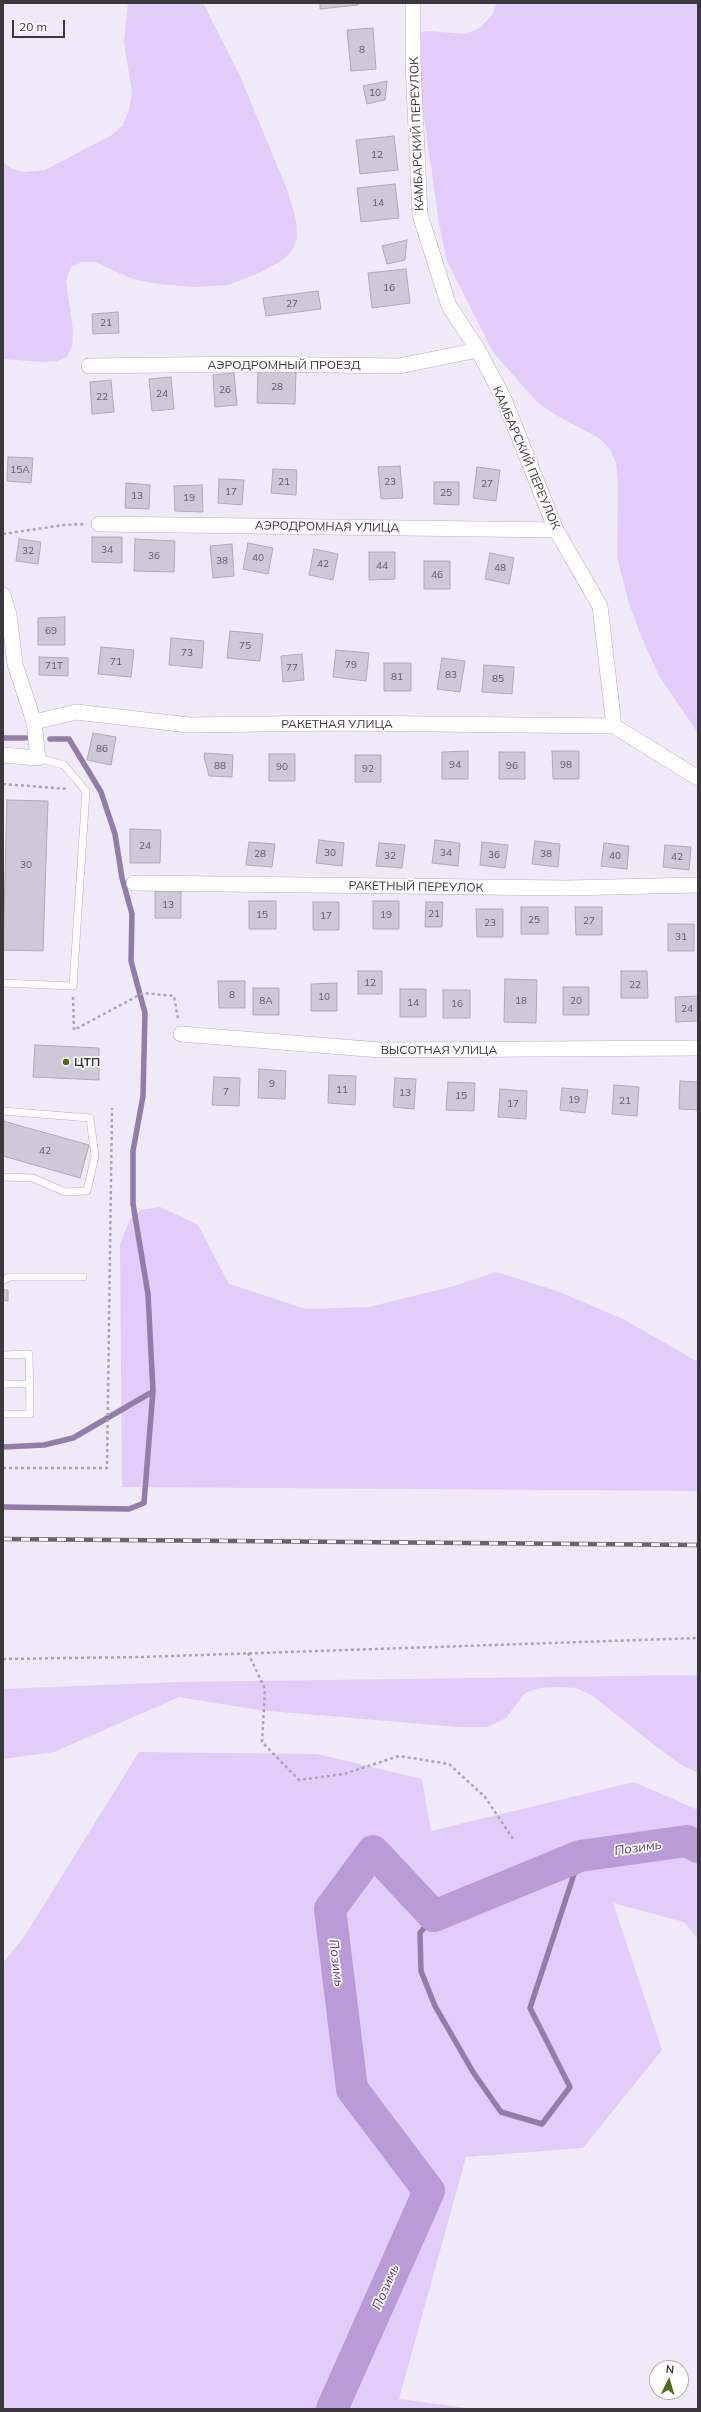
<!DOCTYPE html>
<html>
<head>
<meta charset="utf-8">
<style>
	body { margin:0 }
	#map { position:relative; width:701px; height:2412px; overflow:hidden; background:#f0e9f8; font-family:Mulish,sans-serif }
	canvas { display:block }
	.frame { position:absolute; inset:0; border:4px solid #3a373d; pointer-events:none }
	.north { position:absolute; left:649px; top:2360px; width:40px; height:40px; box-sizing:border-box; background:#fff; border:1px solid #b0afb1; border-radius:50%; rotate:5deg; font-size:11px; font-weight:700; line-height:16px; text-align:center; color:#3a373d }
	.north::after { content:''; display:block; margin:auto; width:14px; height:18px; background:#4e691b; clip-path:polygon(50% 0,100% 100%,50% 72%,0 100%) }
	.scale { position:absolute; left:12px; top:20px; width:53px; height:18px; box-sizing:border-box; border:2px solid #3a373d; border-top:0; padding-left:5px; font-size:12px; line-height:14px; white-space:nowrap; color:#3a373d; -webkit-text-stroke:3px #fff; paint-order:stroke }
</style>
</head>
<body>
<div id="map">
<canvas width="701" height="2412"></canvas>
<div class="frame"></div>
<div class="north">N</div>
<div class="scale">20 m</div>
</div>
<script>
const g = document.querySelector('canvas').getContext('2d');
g.lineJoin = 'round';
function fillPath(path, color) { g.fillStyle = color; g.fill(path, 'evenodd'); }
const toPath = rows => new Path2D(rows.map(r => 'M' + r).join(''));
function trace(path, color, width, dash) { g.strokeStyle = color; g.lineWidth = width; g.lineCap = dash ? 'butt' : 'round'; g.setLineDash(dash || []); g.stroke(path); }
function label(font, color, halo, rows, align = 'center') {
  g.font = font + ' Mulish,sans-serif'; g.lineWidth = 3.5; g.setLineDash([]); g.textBaseline = 'middle'; g.strokeStyle = halo; g.fillStyle = color; for (const [text, x, y, turn = 0] of rows) {
    g.save(); g.translate(x, y); g.rotate((+turn || 0) * Math.PI / 180); g.textAlign = isNaN(turn) ? turn : align; if (halo) g.strokeText(text, 0, 0); g.fillText(text, 0, 0); g.restore();
  }
}
fillPath(toPath([
	[128,3,203,3,240,76,288,192,296,220,297,238,292,251,281,261,259,273,228,285,196,287,158,284,133,279,95,262,82,262,71,267,66,281,73,331,72,346,67,357,57,361,43,362,3,359,3,162,12,169,25,172,45,170,112,135,123,125,129,110,132,93,124,42],
	[497,3,698,3,698,733,659,676,641,636,628,600,617,557,618,485,616,463,610,449,599,438,554,414,538,403,493,352,447,261,439,224,414,47,420,33,427,31,466,34,480,28,492,15],
	[160,1207,198,1225,229,1284,306,1309,369,1307,454,1286,496,1272,557,1291,623,1319,698,1362,698,1491,122,1487,120,1244,130,1219,141,1210],
	[698,1675,698,1773,680,1764,658,1748,593,1696,576,1688,558,1687,539,1688,525,1693,506,1718,487,1727,458,1727,258,1710,179,1697,54,1752,3,1759,3,1689,178,1682],
	[139,1752,317,1754,422,1779,431,1831,634,1782,698,1810,698,1939,684,1922,613,1903,662,2050,583,2148,466,2157,399,2399,474,2409,3,2409,3,1963,24,1937]
]), '#e2ccf9');
trace(toPath([
	[3,738,26,738],
	[3,1447,44,1445,73,1438,152,1392],
	[3,1507,129,1509,144,1503,153,1391,148,1294,133,1204,133,1151,143,1096,145,1013,131,961,132,914,122,878,115,834,101,792,69,739,50,739],
	[434,1916,420,1933,421,1971,435,2006,473,2072,501,2112,542,2124,570,2087,530,2008,580,1856]
]), '#927da9', 5.5);
trace(toPath([
	[332,2409,429,2191,352,2089,330,1909,373,1851,434,1916,580,1856,687,1841,698,1847]
]), '#b89bd7', 32);
const building = toPath([
	[320,3,358,3,358,5,320,9,320,3],
	[373,28,376,69,351,71,347,30,373,28],
	[387,81,385,100,367,104,363,86,387,81],
	[394,136,398,170,360,174,356,140,394,136],
	[395,184,399,218,361,222,357,188,395,184],
	[407,240,405,260,387,264,382,246,407,240],
	[406,269,410,303,372,308,368,273,406,269],
	[318,291,321,309,266,316,263,298,318,291],
	[118,312,119,333,93,334,92,314,118,312],
	[258,369,296,370,295,404,257,403,258,369],
	[234,373,237,405,215,407,213,375,234,373],
	[171,377,174,409,152,411,149,379,171,377],
	[111,380,114,412,92,414,90,382,111,380],
	[8,457,33,458,31,483,7,481,8,457],
	[400,466,403,498,381,499,378,467,400,466],
	[477,467,500,470,496,501,473,498,477,467],
	[273,469,297,470,296,495,271,493,273,469],
	[219,479,244,480,242,505,218,503,219,479],
	[434,482,459,482,459,505,434,504,434,482],
	[126,483,150,485,149,509,125,508,126,483],
	[202,485,203,512,175,511,174,486,202,485],
	[92,537,122,537,122,563,92,562,92,537],
	[19,539,41,542,38,564,16,561,19,539],
	[135,539,175,541,174,572,134,571,135,539],
	[248,543,273,548,268,574,243,569,248,543],
	[232,544,234,576,213,578,210,546,232,544],
	[314,549,338,554,333,580,309,575,314,549],
	[369,552,395,552,395,579,369,580,369,552],
	[490,553,514,558,509,584,485,579,490,553],
	[424,561,450,561,450,589,424,589,424,561],
	[65,617,65,645,38,645,38,618,65,617],
	[230,631,263,634,260,661,227,658,230,631],
	[171,638,204,641,202,668,169,665,171,638],
	[101,647,134,650,131,677,98,674,101,647],
	[336,650,369,653,366,681,333,677,336,650],
	[302,654,304,680,283,682,281,656,302,654],
	[39,657,68,658,68,676,39,675,39,657],
	[442,658,465,661,460,692,437,689,442,658],
	[384,663,411,663,411,691,384,691,384,663],
	[484,665,514,667,512,694,482,692,484,665],
	[93,733,116,737,111,765,87,760,93,733],
	[468,751,468,779,442,779,442,752,468,751],
	[552,751,579,751,579,779,553,779,552,751],
	[499,752,525,752,525,779,499,779,499,752],
	[205,753,233,755,232,777,209,776,204,757,205,753],
	[269,754,295,754,295,781,269,781,269,754],
	[355,755,381,755,381,782,355,782,355,755],
	[7,800,48,801,43,951,3,950,7,800],
	[130,829,161,830,160,863,130,863,130,829],
	[319,840,344,843,342,866,316,863,319,840],
	[435,840,460,843,458,866,432,863,435,840],
	[535,841,560,844,558,867,532,864,535,841],
	[249,842,275,844,272,867,246,865,249,842],
	[482,842,508,845,505,868,480,865,482,842],
	[379,843,405,845,402,868,376,866,379,843],
	[604,843,629,846,627,869,601,866,604,843],
	[665,845,691,847,689,870,663,867,665,845],
	[155,891,181,891,181,918,155,918,155,891],
	[249,901,276,901,276,929,249,929,249,901],
	[373,901,399,901,399,929,373,929,373,901],
	[313,902,339,902,339,930,313,930,313,902],
	[426,902,443,902,442,927,425,927,426,902],
	[521,907,548,907,548,934,521,934,521,907],
	[575,907,602,907,602,935,576,935,575,907],
	[476,909,503,909,503,937,477,937,476,909],
	[668,924,694,924,694,951,668,951,668,924],
	[358,971,382,971,382,994,358,994,358,971],
	[621,971,647,971,648,998,621,998,621,971],
	[505,979,537,980,536,1023,504,1022,505,979],
	[218,981,245,981,245,1008,219,1008,218,981],
	[337,983,337,1011,311,1011,311,984,337,983],
	[563,987,589,987,589,1015,563,1015,563,987],
	[253,988,279,988,279,1015,253,1015,253,988],
	[400,989,426,989,426,1017,400,1017,400,989],
	[443,990,470,990,470,1018,443,1018,443,990],
	[698,996,698,1021,676,1022,675,997,698,996],
	[35,1045,99,1048,99,1080,33,1077,35,1045],
	[259,1069,286,1071,285,1099,258,1098,259,1069],
	[329,1075,356,1076,355,1105,328,1103,329,1075],
	[214,1077,240,1078,239,1106,212,1105,214,1077],
	[395,1078,416,1079,414,1109,393,1107,395,1078],
	[680,1081,698,1082,698,1110,679,1109,680,1081],
	[448,1082,475,1083,474,1111,446,1110,448,1082],
	[614,1085,639,1087,637,1116,612,1114,614,1085],
	[562,1088,588,1090,585,1113,560,1110,562,1088],
	[500,1089,527,1091,526,1119,498,1117,500,1089],
	[3,1121,89,1145,80,1178,3,1156,3,1121],
	[3,1290,8,1290,8,1301,3,1300,3,1290]
]);
fillPath(building, '#cfc8d7');
trace(building, '#b0a9b7', 1);
const lane = toPath([
	[3,983,73,986,86,791,64,765,38,758],
	[3,1111,90,1118,95,1156,87,1191,65,1192,33,1178,3,1177],
	[3,1280,10,1277,83,1277],
	[3,1355,29,1354,30,1414,3,1414],
	[3,1384,29,1384]
]);
const street = toPath([
	[413,3,413,64,420,215,449,306,478,350,503,397,556,530,600,606,614,726],
	[89,366,250,364,399,366,478,350],
	[99,524,556,530],
	[3,595,9,615,15,664,34,722],
	[3,755,38,758,34,722,76,712,189,725,339,723,614,726,698,778],
	[134,883,567,888,698,885],
	[181,1034,380,1050,698,1048]
]);
trace(lane, '#b5aebc', 8);
trace(street, '#b5aebc', 16);
trace(toPath([
	[3,534,64,525,84,524],
	[3,784,68,789],
	[73,997,74,1030,143,993,174,996,178,1019],
	[3,1468,107,1468,112,1108],
	[248,1653,265,1689,262,1742,299,1780,344,1774,399,1756,449,1764,485,1797,513,1839],
	[3,1659,142,1657,698,1638]
]), '#aba5b1', 2.5, [3, 3]);
trace(lane, '#fff', 7);
trace(street, '#fff', 15);
const rail = toPath([
	[3,1539,698,1545]
]);
trace(rail, '#68646d', 4.5);
trace(rail, '#fff', 3, [9]);
for (const [x, y, r, color] of [
	[66,1062,4,"#4e691b"]
]) { const dot = new Path2D(); dot.arc(x, y, r, 0, 2 * Math.PI); g.fillStyle = color; g.fill(dot); trace(dot, '#fff', 1.5); }
label('10px', '#5f5b64', null, [
	["8",362,50],
	["10",375,93],
	["12",377,155],
	["14",378,203],
	["16",389,288],
	["27",292,304],
	["21",106,323],
	["28",277,387],
	["26",225,390],
	["24",162,394],
	["22",102,397],
	["15А",20,470],
	["21",284,482],
	["23",390,482],
	["27",487,484],
	["17",231,492],
	["25",446,493],
	["13",137,496],
	["19",189,498],
	["34",107,550],
	["32",28,551],
	["36",154,556],
	["40",258,558],
	["38",222,561],
	["42",323,564],
	["44",382,566],
	["48",500,568],
	["46",437,575],
	["69",51,631],
	["75",245,646],
	["73",187,653],
	["71",116,662],
	["79",351,665],
	["71Т",54,666],
	["77",292,668],
	["83",451,675],
	["81",397,677],
	["85",498,679],
	["86",102,749],
	["94",455,765],
	["98",566,765],
	["88",220,766],
	["96",512,766],
	["90",282,767],
	["92",368,769],
	["24",145,846],
	["30",330,853],
	["34",446,853],
	["28",260,854],
	["38",546,854],
	["36",494,855],
	["32",390,856],
	["40",615,856],
	["42",677,857],
	["30",26,865],
	["13",168,905],
	["21",434,914],
	["15",262,915],
	["19",386,915],
	["17",326,916],
	["25",534,920],
	["27",589,921],
	["23",490,923],
	["31",681,937],
	["12",370,983],
	["22",635,985],
	["8",232,995],
	["10",324,997],
	["8А",266,1001],
	["18",521,1001],
	["20",576,1001],
	["14",413,1003],
	["16",457,1004],
	["24",687,1009],
	["9",272,1084],
	["11",342,1090],
	["7",226,1092],
	["13",405,1093],
	["15",461,1096],
	["19",574,1100],
	["21",625,1101],
	["17",513,1104],
	["42",45,1151]
]);
label('12px', '#3a373d', '#fff', [
	["КАМБАРСКИЙ ПЕРЕУЛОК",417,134,-92],
	["АЭРОДРОМНЫЙ ПРОЕЗД",284,365],
	["КАМБАРСКИЙ ПЕРЕУЛОК",526,458,67],
	["АЭРОДРОМНАЯ УЛИЦА",327,527,1],
	["РАКЕТНАЯ УЛИЦА",337,724],
	["РАКЕТНЫЙ ПЕРЕУЛОК",416,887,1],
	["ВЫСОТНАЯ УЛИЦА",439,1050]
]);
label('bold 12px', '#3a373d', '#fff', [
	["ЦТП",74,1062]
], 'left');
label('italic 13px', '#5e377f', '#fff', [
	["Позимь",638,1848,-8],
	["Позимь",336,1963,83],
	["Позимь",386,2287,-66]
]);
</script>
</body>
</html>
